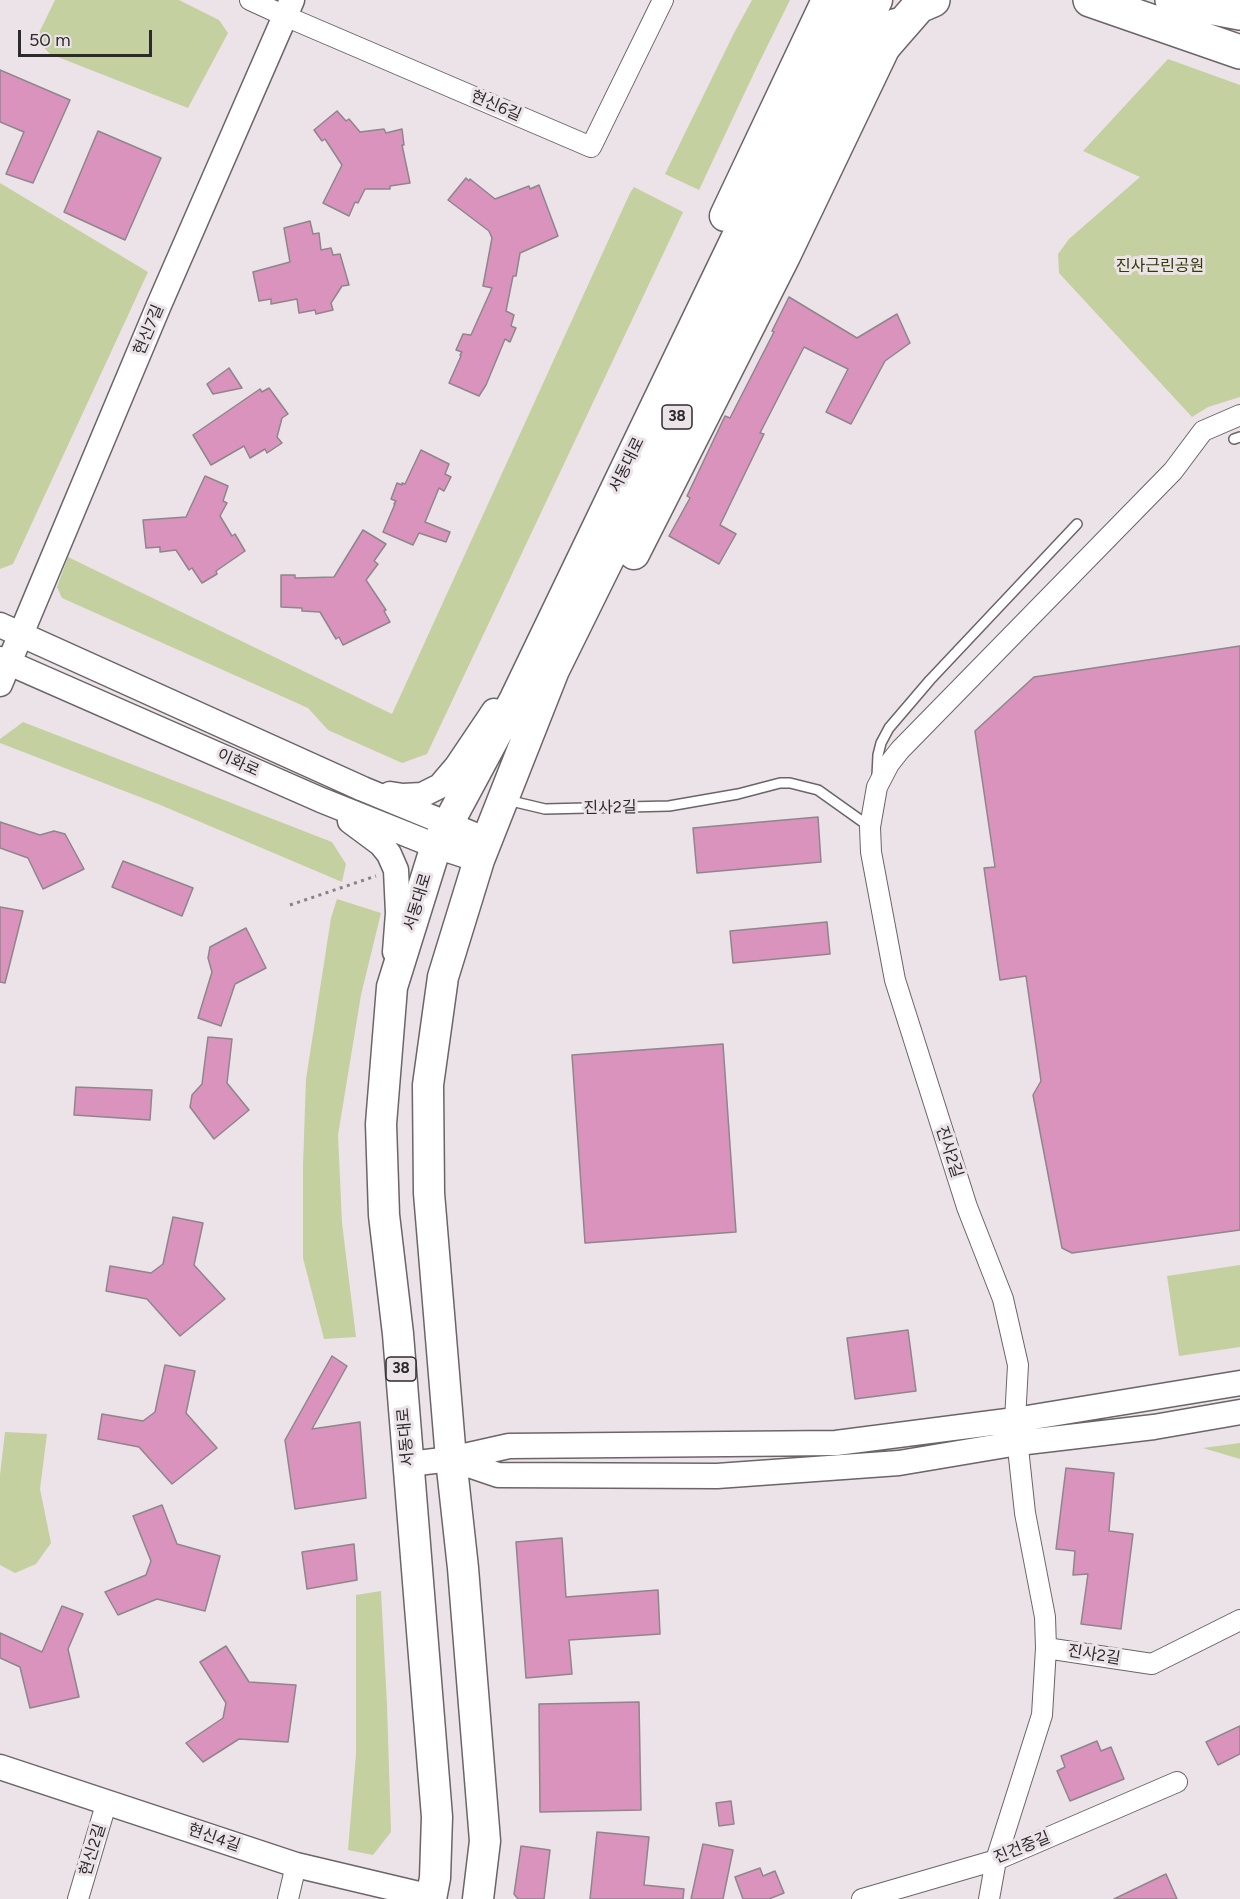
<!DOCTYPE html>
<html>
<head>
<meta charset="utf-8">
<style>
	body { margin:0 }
	#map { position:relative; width:1240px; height:1899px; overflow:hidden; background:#ebe3e7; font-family:Figtree,sans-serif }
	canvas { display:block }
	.scale { position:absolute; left:18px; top:30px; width:134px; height:27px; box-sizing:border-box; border:3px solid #2d2a2c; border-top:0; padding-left:8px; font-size:18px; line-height:21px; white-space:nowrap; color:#2d2a2c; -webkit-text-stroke:4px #ebe3e7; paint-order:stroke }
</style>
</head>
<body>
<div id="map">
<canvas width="1240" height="1899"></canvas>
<div class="scale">50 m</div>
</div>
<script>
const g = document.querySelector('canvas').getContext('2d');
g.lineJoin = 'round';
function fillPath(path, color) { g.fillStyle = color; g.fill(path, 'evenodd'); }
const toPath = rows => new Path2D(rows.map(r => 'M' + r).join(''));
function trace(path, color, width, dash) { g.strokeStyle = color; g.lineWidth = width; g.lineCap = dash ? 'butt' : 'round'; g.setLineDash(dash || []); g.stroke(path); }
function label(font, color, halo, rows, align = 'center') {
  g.font = font + ' Figtree,"Noto Sans KR",sans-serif'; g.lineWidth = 6; g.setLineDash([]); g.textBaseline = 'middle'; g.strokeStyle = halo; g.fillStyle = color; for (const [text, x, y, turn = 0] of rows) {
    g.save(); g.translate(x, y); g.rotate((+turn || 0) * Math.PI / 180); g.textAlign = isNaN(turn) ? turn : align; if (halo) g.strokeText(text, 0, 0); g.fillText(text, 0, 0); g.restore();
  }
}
fillPath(toPath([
	[55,0,179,0,219,20,228,33,188,108,50,54,36,39],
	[752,0,790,0,755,71,699,190,665,174,734,33],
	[1168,59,1240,85,1240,397,1208,407,1192,417,1059,273,1058,254,1069,239,1140,177,1083,151],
	[0,183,148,272,13,564,0,569],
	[634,187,683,212,427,754,402,763,328,730,308,708,62,598,57,587,68,557,392,714,630,193],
	[23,722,332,842,346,864,342,882,158,804,0,743,0,739],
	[337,899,381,913,361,995,338,1135,342,1223,356,1337,324,1339,303,1258,303,1165,306,1079,331,918],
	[1240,1265,1240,1347,1179,1356,1167,1276],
	[5,1432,47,1434,40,1489,51,1543,36,1564,15,1573,0,1565,0,1475],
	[1240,1443,1240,1459,1203,1448],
	[381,1591,387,1705,391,1832,373,1855,348,1850,356,1754,356,1595]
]), '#c5d0a1');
const building = toPath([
	[0,70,70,100,33,183,6,174,24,132,0,122,0,70],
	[337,111,346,121,349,119,360,132,384,129,386,133,402,129,404,145,402,145,410,183,390,186,390,189,365,189,358,203,355,202,349,216,323,203,342,165,325,139,322,141,314,130,337,111],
	[98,131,161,158,125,240,64,212,98,131],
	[466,178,469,181,470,179,495,199,529,186,530,189,539,185,558,236,520,253,516,276,513,276,506,311,514,315,511,326,516,328,510,342,505,339,486,385,479,396,449,383,461,356,460,355,462,352,456,350,463,334,471,335,492,288,483,286,492,238,489,231,448,200,466,178],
	[310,221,313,234,319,233,321,250,331,248,333,255,340,254,349,285,342,286,331,303,333,310,316,314,315,310,299,313,297,299,271,304,271,299,259,301,253,272,290,262,284,228,310,221],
	[789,297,857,338,897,314,910,343,885,361,851,424,826,412,848,369,804,347,760,433,764,434,720,525,736,534,719,564,669,536,690,498,687,496,725,416,730,418,774,332,772,331,789,297],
	[229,368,242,388,213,394,207,384,229,368],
	[269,388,288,414,282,418,277,437,282,443,267,453,265,449,250,458,244,446,211,465,193,435,260,389,262,392,269,388],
	[421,450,449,464,445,474,451,477,444,491,439,488,425,522,450,532,446,542,419,533,413,545,383,532,395,504,394,504,396,501,391,499,397,483,402,485,402,483,405,484,421,450],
	[205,476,228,486,223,501,227,503,220,516,232,536,235,534,245,551,216,571,217,574,202,583,192,568,189,570,176,550,160,552,160,547,146,548,143,520,186,517,205,476],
	[363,530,386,544,374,561,378,564,366,580,386,610,384,611,390,622,343,645,339,637,336,639,320,612,302,611,302,608,281,607,281,575,295,575,295,578,334,577,363,530],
	[1240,646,1240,1230,1072,1253,1062,1248,1033,1095,1041,1081,1026,976,1000,980,984,868,995,867,975,731,1034,677,1240,646],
	[818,817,821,862,697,873,693,828,818,817],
	[0,822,40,835,54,831,65,834,84,869,43,889,28,858,0,848,0,822],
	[123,861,193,888,182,916,112,887,123,861],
	[0,907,23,911,5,983,0,982,0,907],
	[827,922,830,954,733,963,730,931,827,922],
	[246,928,266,968,235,984,221,1026,198,1018,212,972,208,958,210,947,246,928],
	[208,1037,232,1039,227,1083,249,1110,214,1139,190,1107,192,1095,202,1084,208,1037],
	[723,1044,736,1232,585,1243,572,1055,723,1044],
	[76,1087,152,1090,150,1120,74,1115,76,1087],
	[173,1217,203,1223,194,1265,225,1299,180,1336,147,1299,106,1291,110,1266,151,1273,163,1264,173,1217],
	[908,1330,916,1391,855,1399,847,1338,908,1330],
	[332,1356,347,1366,312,1429,360,1422,366,1498,295,1509,285,1440,332,1356],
	[165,1365,195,1371,186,1413,217,1448,172,1484,139,1447,98,1439,102,1414,143,1421,155,1412,165,1365],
	[1066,1468,1114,1473,1109,1531,1133,1534,1121,1629,1081,1624,1088,1574,1073,1575,1075,1551,1056,1549,1066,1468],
	[162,1505,177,1544,220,1556,205,1611,157,1599,118,1615,105,1592,146,1575,151,1561,133,1516,162,1505],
	[562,1538,566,1597,658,1590,660,1634,569,1640,572,1674,526,1678,516,1542,562,1538],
	[354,1544,357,1580,307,1589,302,1552,354,1544],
	[62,1606,83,1614,68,1649,79,1697,30,1708,20,1667,0,1658,0,1633,42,1652,62,1606],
	[226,1646,249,1682,296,1685,288,1742,239,1739,203,1762,186,1743,223,1718,226,1703,200,1662,226,1646],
	[639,1702,641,1810,540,1812,539,1704,639,1702],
	[1240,1726,1240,1754,1218,1765,1206,1742,1240,1726],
	[1097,1741,1101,1751,1111,1747,1124,1779,1070,1801,1057,1771,1065,1767,1061,1756,1097,1741],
	[731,1801,734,1824,719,1826,716,1803,731,1801],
	[597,1832,649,1837,644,1885,684,1889,683,1899,590,1899,597,1832],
	[703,1844,733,1850,723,1899,691,1899,703,1844],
	[521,1846,550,1850,544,1899,518,1899,514,1894,521,1846],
	[760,1868,763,1876,775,1871,784,1893,769,1899,743,1899,735,1877,760,1868],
	[1166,1874,1177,1899,1114,1899,1166,1874]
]);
fillPath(building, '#da93bd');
trace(building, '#8e868a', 1.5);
const service = toPath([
	[1234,439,1240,437],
	[877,776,878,755,881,743,889,728,930,680,1077,524],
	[507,800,545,809,669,806,738,794,780,783,790,783,818,790,870,827]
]);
const minor = toPath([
	[250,0,285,16,591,147,663,0],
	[1240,415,1203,431,1173,471,900,750,889,764,877,787,870,827,871,852,895,980,967,1207,1003,1299,1018,1365,1015,1420,1025,1513,1045,1617,1046,1648,1152,1664,1240,1620],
	[78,1899,107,1801],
	[288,1899,296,1865],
	[862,1899,996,1860,1177,1782],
	[989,1899,996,1860,1042,1715,1046,1648]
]);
const tertiary = toPath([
	[0,625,363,789,487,840],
	[0,659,321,800,436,846,479,860],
	[0,684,159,305,292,0],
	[390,794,403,796,422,795,440,786,457,766,494,711],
	[350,821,381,844,389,854,396,870,398,913,395,952],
	[451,1459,498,1475,717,1476,899,1463,1018,1443,1154,1427,1240,1412],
	[409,1464,451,1459,509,1446,836,1443,1015,1420,1240,1383],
	[0,1767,296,1865,431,1897]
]);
const primary = toPath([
	[725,216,827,0],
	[634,554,785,256,896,24],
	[431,1899,435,1878,437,1817,398,1334,384,1215,381,1124,392,987,436,846,515,699,749,212,855,0],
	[478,1899,485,1841,463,1568,451,1459,429,1193,428,1085,443,977,479,860,554,670,628,520,877,0]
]);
const motorway = toPath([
	[1090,0,1240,52],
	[1172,0,1240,13],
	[885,45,919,6,933,0]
]);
trace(service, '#6b6468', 12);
trace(minor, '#6b6468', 22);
trace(tertiary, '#6b6468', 27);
trace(primary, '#6b6468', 33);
trace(motorway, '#6b6468', 36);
trace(toPath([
	[290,905,376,876]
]), '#888285', 3, [3, 4.5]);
trace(service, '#fff', 9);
trace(minor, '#fff', 20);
trace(tertiary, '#fff', 24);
trace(primary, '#fff', 30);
trace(motorway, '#fff', 33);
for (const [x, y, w] of [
	[677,417,30],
	[401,1369,30]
]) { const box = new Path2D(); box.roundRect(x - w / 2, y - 12, w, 24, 4.5); g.fillStyle = '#ebe3e7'; g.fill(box); trace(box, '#2d2a2c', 1.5); }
label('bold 15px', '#2d2a2c', null, [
	["38",677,417],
	["38",401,1369]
]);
label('16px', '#2d2a2c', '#ebe3e7', [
	["현신6길",496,106,23],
	["현신7길",149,330,-67],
	["서동대로",627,465,-64],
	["이화로",238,763,24],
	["진사2길",610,808,-1],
	["서동대로",418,902,-73],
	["진사2길",949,1152,72],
	["서동대로",406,1437,-95],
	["진사2길",1094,1655,9],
	["현신4길",214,1838,19],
	["진건중길",1022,1848,-22],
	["현신2길",93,1850,-73]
]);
label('16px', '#323b00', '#ebe3e7', [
	["진사근린공원",1160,266]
]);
</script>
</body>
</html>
